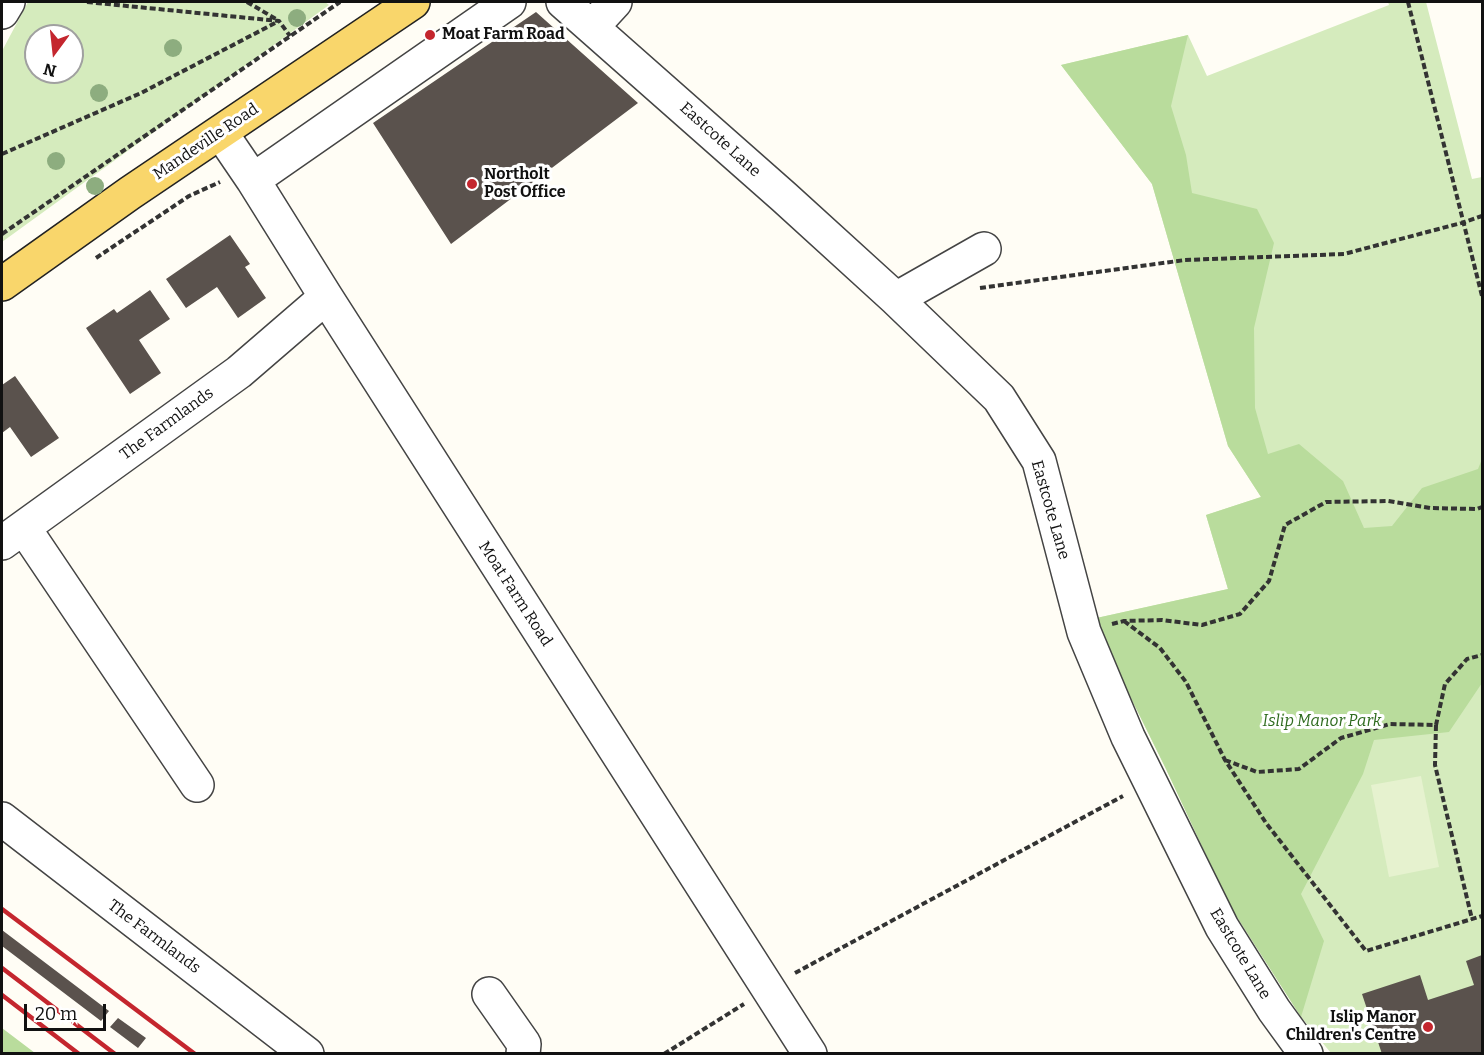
<!DOCTYPE html>
<html>
<head>
<meta charset="utf-8">
<style>
	body { margin:0 }
	#map { position:relative; width:1484px; height:1055px; overflow:hidden; background:#fffdf5; font-family:Bitter,serif }
	canvas { display:block }
	.frame { position:absolute; inset:0; border:3px solid #111; pointer-events:none }
	.north { position:absolute; left:24px; top:24px; width:60px; height:60px; box-sizing:border-box; background:#fff; border:2px solid #a0a0a0; border-radius:50%; rotate:195deg; font-size:16px; font-weight:700; line-height:24px; text-align:center; color:#111 }
	.north::after { content:''; display:block; margin:auto; width:21px; height:27px; background:#c4262e; clip-path:polygon(50% 0,100% 100%,50% 72%,0 100%) }
	.scale { position:absolute; left:24px; top:1004px; width:82px; height:27px; box-sizing:border-box; border:3px solid #111; border-top:0; padding-left:8px; font-size:18px; line-height:21px; white-space:nowrap; color:#111; -webkit-text-stroke:4px #fff; paint-order:stroke }
</style>
</head>
<body>
<div id="map">
<canvas width="1484" height="1055"></canvas>
<div class="frame"></div>
<div class="north">N</div>
<div class="scale">20 m</div>
</div>
<script>
const g = document.querySelector('canvas').getContext('2d');
g.lineJoin = 'round';
function fillPath(path, color) { g.fillStyle = color; g.fill(path, 'evenodd'); }
const toPath = rows => new Path2D(rows.map(r => 'M' + r).join(''));
function trace(path, color, width, dash) { g.strokeStyle = color; g.lineWidth = width; g.lineCap = dash ? 'butt' : 'round'; g.setLineDash(dash || []); g.stroke(path); }
function label(font, color, halo, rows, align = 'center') {
  g.font = font + ' Bitter,serif'; g.lineWidth = 6; g.setLineDash([]); g.textBaseline = 'middle'; g.strokeStyle = halo; g.fillStyle = color; for (const [text, x, y, turn = 0] of rows) {
    g.save(); g.translate(x, y); g.rotate((+turn || 0) * Math.PI / 180); g.textAlign = isNaN(turn) ? turn : align; if (halo) g.strokeText(text, 0, 0); g.fillText(text, 0, 0); g.restore();
  }
}
fillPath(toPath([
	[28,2,325,2,329,5,2,242,2,51],
	[36,36,72,36,72,72,36,72],
	[1388,2,1426,2,1472,179,1482,177,1482,1053,1331,1053,1301,1017,1230,906,1166,769,1092,619,1228,589,1206,515,1261,497,1228,446,1152,184,1061,65,1188,35,1207,76,1389,5]
]), '#d5ebbd');
fillPath(toPath([
	[1188,35,1171,106,1186,155,1192,193,1257,209,1274,243,1254,328,1255,408,1268,454,1299,444,1343,481,1364,528,1392,526,1422,488,1478,469,1482,459,1482,683,1449,732,1374,740,1363,774,1301,894,1324,941,1301,1017,1230,906,1166,769,1092,619,1228,589,1206,515,1261,497,1228,446,1152,184,1061,65],
	[2,1028,35,1053,2,1053]
]), '#b9dc9c');
fillPath(toPath([
	[1421,776,1439,867,1389,877,1371,785]
]), '#e6f2cf');
fillPath(toPath([
	[536,12,638,103,451,244,373,123],
	[230,235,250,264,245,267,266,298,238,318,217,287,186,308,166,279],
	[150,290,170,319,139,340,161,373,130,394,86,328,114,309,117,313],
	[15,376,59,438,31,457,10,427,2,433,2,385],
	[2,930,109,1011,101,1021,2,946],
	[1482,955,1482,1054,1382,1054,1362,994,1420,975,1428,1000,1474,985,1466,961],
	[118,1018,146,1038,138,1048,110,1027]
]), '#5a524d');
const minor = toPath([
	[563,2,784,197,896,299,999,398,1039,461,1084,632,1128,737,1222,927,1274,1010,1306,1054],
	[2,12,8,2],
	[592,27,615,2],
	[221,133,253,180,326,297,810,1054],
	[253,180,509,2],
	[896,299,984,249],
	[24,528,197,785],
	[2,543,239,372,326,297],
	[2,819,307,1054],
	[489,994,524,1044,523,1054]
]);
const major = toPath([
	[2,284,130,193,413,2]
]);
trace(minor, '#444', 36);
trace(major, '#222', 36);
trace(toPath([
	[87,2,279,21,290,36],
	[247,2,276,19],
	[1408,2,1482,296],
	[2,154,141,93,279,21],
	[2,234,340,2],
	[96,258,189,196,220,182],
	[980,288,1185,260,1344,254,1465,222,1482,216],
	[1124,621,1160,648,1186,682,1225,760,1266,823,1366,951,1482,916],
	[1112,624,1124,621,1162,620,1202,625,1240,614,1269,581,1285,525,1326,502,1388,501,1430,508,1477,509,1482,507],
	[1436,725,1435,765,1472,919],
	[1225,760,1257,772,1299,769,1341,738,1390,724,1436,725,1445,684,1467,659,1482,655],
	[795,973,1123,796],
	[664,1054,744,1004]
]), '#333', 4, [6, 3]);
trace(minor, '#fff', 33);
trace(major, '#f9d66b', 33);
trace(toPath([
	[2,909,195,1054],
	[2,968,115,1054],
	[2,995,79,1054]
]), '#c4262e', 4.5);
g.fillStyle = '#8dad7f';
for (const [x, y] of [
	[297,18],
	[173,48],
	[99,93],
	[56,161],
	[95,186]
]) { g.beginPath(); g.arc(x, y, 9, 0, 2 * Math.PI); g.fill(); }
for (const [x, y, r, color] of [
	[430,35,6,"#c4262e"],
	[472,184,6,"#c4262e"],
	[1428,1027,6,"#c4262e"]
]) { const dot = new Path2D(); dot.arc(x, y, r, 0, 2 * Math.PI); g.fillStyle = color; g.fill(dot); trace(dot, '#fff', 2); }
label('bold 16px', '#111', '#fff', [
	["Moat Farm Road",442,35],
	["Northolt",484,175],
	["Post Office",484,193],
	["Islip Manor",1416,1018,"right"],
	["Children's Centre",1416,1036,"right"]
], 'left');
label('16px', '#111', '#fff', [
	["Eastcote Lane",720,140,42],
	["Mandeville Road",206,142,-34],
	["The Farmlands",167,424,-36],
	["Eastcote Lane",1050,510,74],
	["Moat Farm Road",515,594,57],
	["The Farmlands",154,937,37],
	["Eastcote Lane",1240,954,59]
]);
label('italic 16px', '#2f6b1f', '#fff', [
	["Islip Manor Park",1322,722]
]);
</script>
</body>
</html>
